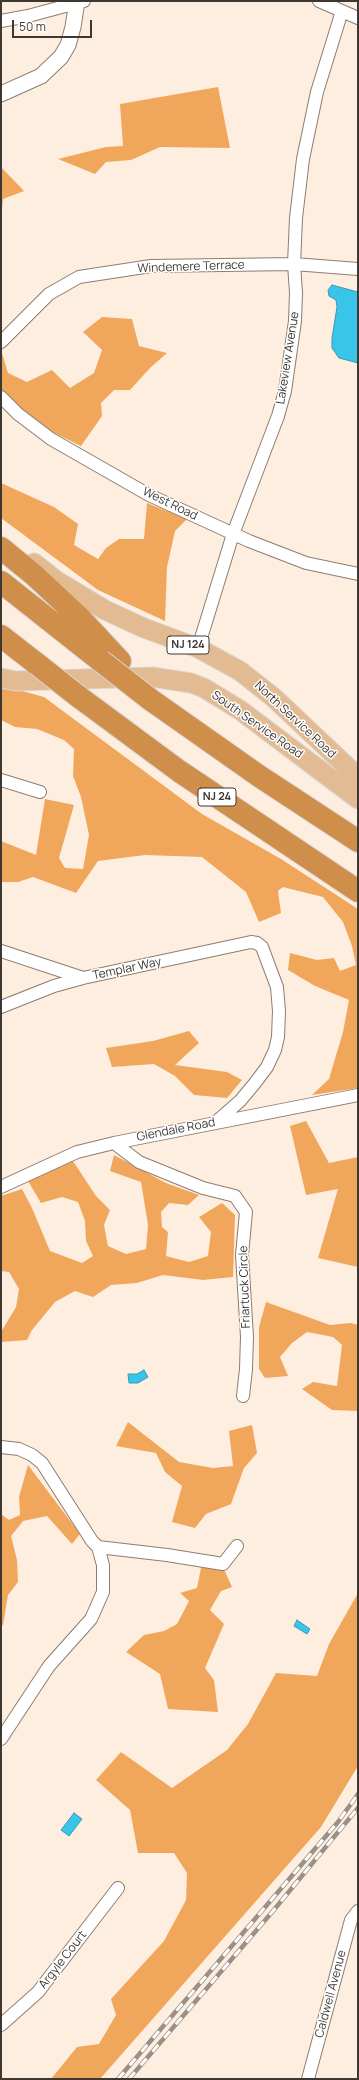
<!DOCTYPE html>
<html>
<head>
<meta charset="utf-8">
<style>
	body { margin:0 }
	#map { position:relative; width:359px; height:2080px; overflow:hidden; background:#feeee0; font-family:Manrope,sans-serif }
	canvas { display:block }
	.frame { position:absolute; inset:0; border:2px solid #3e3832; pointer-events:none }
	.scale { position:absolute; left:12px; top:20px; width:80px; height:18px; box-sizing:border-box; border:2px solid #3e3832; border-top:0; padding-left:5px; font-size:12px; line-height:14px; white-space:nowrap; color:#3e3832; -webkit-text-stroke:3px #fff; paint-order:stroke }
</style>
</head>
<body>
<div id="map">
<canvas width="359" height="2080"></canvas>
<div class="frame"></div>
<div class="scale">50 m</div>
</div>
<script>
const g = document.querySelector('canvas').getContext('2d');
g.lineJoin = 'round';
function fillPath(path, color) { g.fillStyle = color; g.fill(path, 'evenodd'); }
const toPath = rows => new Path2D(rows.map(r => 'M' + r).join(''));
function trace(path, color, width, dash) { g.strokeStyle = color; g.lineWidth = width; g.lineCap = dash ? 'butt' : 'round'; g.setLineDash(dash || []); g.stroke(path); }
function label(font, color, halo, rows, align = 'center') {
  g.font = font + ' Manrope,sans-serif'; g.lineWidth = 3; g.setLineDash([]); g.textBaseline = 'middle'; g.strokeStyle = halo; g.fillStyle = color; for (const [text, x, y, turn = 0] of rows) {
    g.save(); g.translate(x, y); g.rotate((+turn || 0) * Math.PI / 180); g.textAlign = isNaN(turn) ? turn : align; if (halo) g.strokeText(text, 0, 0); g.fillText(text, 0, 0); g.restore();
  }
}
fillPath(toPath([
	[218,87,230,148,160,147,131,160,106,162,95,174,58,159,106,147,123,146,120,104],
	[1,167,24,191,3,199,1,219],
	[102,317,132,319,139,346,167,353,150,368,130,390,114,390,101,403,102,416,81,446,42,427,1,391,1,350,8,373,27,382,52,370,70,388,94,373,102,350,83,332],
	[1,483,54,507,78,524,74,545,98,559,106,548,119,539,144,539,147,503,187,519,175,531,167,567,165,621,98,590,1,518],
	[1,685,44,697,202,814,281,859,358,909,358,1088,312,1095,329,1079,343,1032,349,1000,315,986,288,970,290,953,317,960,334,958,340,971,356,965,352,946,343,922,323,897,283,887,278,891,281,913,259,922,246,892,202,857,145,855,98,861,76,893,33,877,18,882,1,882,1,841,36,855,45,799,74,805,59,858,65,868,83,869,89,835,81,797,73,776,74,749,64,740,37,729,15,727,1,720],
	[189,1031,199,1043,175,1065,227,1072,242,1080,227,1098,194,1095,175,1076,154,1064,112,1067,106,1048,153,1041],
	[306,1121,329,1163,358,1157,358,1267,318,1258,338,1189,306,1195,290,1126],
	[114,1155,166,1183,199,1195,188,1205,169,1203,161,1212,162,1227,168,1232,166,1256,189,1262,208,1256,211,1232,199,1217,222,1203,235,1215,233,1277,203,1280,163,1275,137,1283,111,1285,93,1297,75,1291,55,1302,32,1330,27,1340,1,1342,1,1332,16,1307,19,1289,9,1272,1,1271,1,1196,22,1189,32,1208,50,1251,82,1263,93,1256,86,1241,85,1221,78,1202,62,1197,41,1203,28,1181,73,1161,96,1196,110,1210,104,1225,108,1246,126,1254,146,1249,148,1225,141,1182,110,1171],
	[266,1302,330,1325,351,1323,358,1325,358,1411,332,1410,302,1389,313,1382,337,1386,342,1345,333,1337,307,1332,292,1343,280,1357,288,1376,265,1378,259,1369,259,1327],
	[128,1422,179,1462,213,1468,233,1466,229,1431,252,1425,257,1453,244,1468,231,1504,206,1514,195,1528,172,1522,182,1486,165,1472,156,1453,116,1446],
	[28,1465,80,1534,72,1544,47,1516,23,1521,11,1536,17,1560,18,1582,8,1595,3,1625,1,1626,1,1514,9,1520,20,1515,19,1497],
	[223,1567,232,1587,221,1591,210,1610,224,1624,205,1668,214,1680,218,1712,168,1709,160,1674,126,1652,144,1635,164,1631,177,1624,189,1601,180,1593,197,1588,201,1568],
	[358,1593,358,1766,321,1827,100,2079,51,2079,77,2047,99,2044,116,2015,111,1999,164,1941,186,1900,187,1873,174,1853,138,1853,130,1810,96,1780,121,1752,172,1788,227,1750,248,1724,276,1673,317,1676,329,1644]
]), '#f0a75c');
const water = toPath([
	[332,285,358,292,358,363,339,358,332,348,332,338,337,307,336,300,329,296,328,290,332,285],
	[144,1370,148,1377,138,1383,129,1383,128,1374,137,1374,144,1370],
	[297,1620,310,1629,307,1634,294,1626,297,1620],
	[74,1813,82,1819,69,1836,61,1830,74,1813]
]);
fillPath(water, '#39c4ea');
trace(water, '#3a9ab3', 1);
const minor = toPath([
	[319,1,358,18],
	[1,21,28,16,84,1],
	[1,342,49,294,79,277,151,266,294,264,358,269],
	[1,397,18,414,51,439,149,495,249,541,306,563,358,574],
	[198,648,233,534,278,416,285,391,295,321,296,293,294,264,296,218,303,159,317,92,342,11],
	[1,780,40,792],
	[1,951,83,978],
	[1,1007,54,986,83,978,251,942,257,943,262,947,277,987,279,1011,278,1037,275,1050,267,1067,255,1083,240,1101,216,1122],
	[114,1143,139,1162,203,1188,235,1196,246,1212,242,1255,247,1337,246,1369,243,1396],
	[1,1187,77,1152,114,1143,358,1095],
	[1,1447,19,1449,32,1455,42,1463,92,1541,98,1547,103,1565,103,1592,91,1619,49,1666,1,1739],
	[98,1547,167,1555,223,1564,237,1546],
	[1,2025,38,1992,118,1888],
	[308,2079,351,1920,358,1911]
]);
const tertiary = toPath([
	[1,94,41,76,61,57,68,45,73,27,77,1]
]);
const primary = toPath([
	[34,563,57,581,105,610,144,628,198,648,240,671,273,697,358,777],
	[1,678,16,681,152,677,191,683,204,688,240,710,358,799]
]);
const motorway = toPath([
	[1,548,34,575,81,619,120,661],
	[1,582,101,661],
	[1,636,37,664],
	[79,697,179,771,358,891],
	[151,700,259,776,358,841]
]);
trace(minor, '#8c7d70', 14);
trace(tertiary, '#8c7d70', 17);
trace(primary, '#d8d7d6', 21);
trace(motorway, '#d8d7d6', 24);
trace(minor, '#fff', 12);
trace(tertiary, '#fff', 15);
trace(primary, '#e2bb92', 19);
trace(motorway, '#cf8e4a', 22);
const rail = toPath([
	[118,2079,338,1822,358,1794],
	[129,2079,273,1911,358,1808]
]);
trace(rail, '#9b9086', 4.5);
trace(rail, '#fff', 3, [9]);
const motorwayBridge = toPath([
	[101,661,151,700],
	[37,664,79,697]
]);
trace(motorwayBridge, '#d8d7d6', 24, []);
trace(motorwayBridge, '#cf8e4a', 22);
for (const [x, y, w] of [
	[188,645,42],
	[217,797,38]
]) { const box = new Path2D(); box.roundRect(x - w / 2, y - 9, w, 18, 3); g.fillStyle = '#fff'; g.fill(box); trace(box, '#3e3832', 1); }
label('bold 11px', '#3e3832', null, [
	["NJ 124",188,645],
	["NJ 24",217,797]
]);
label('12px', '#3e3832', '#fff', [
	["Windemere Terrace",191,267,-2],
	["Lakeview Avenue",288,358,-81],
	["West Road",170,504,26],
	["North Service Road",295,720,43],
	["South Service Road",257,725,35],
	["Templar Way",127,969,-12],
	["Glendale Road",176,1130,-11],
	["Friartuck Circle",245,1287,-92],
	["Argyle Court",63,1960,-52],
	["Caldwell Avenue",331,1994,-75]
]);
</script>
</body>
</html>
